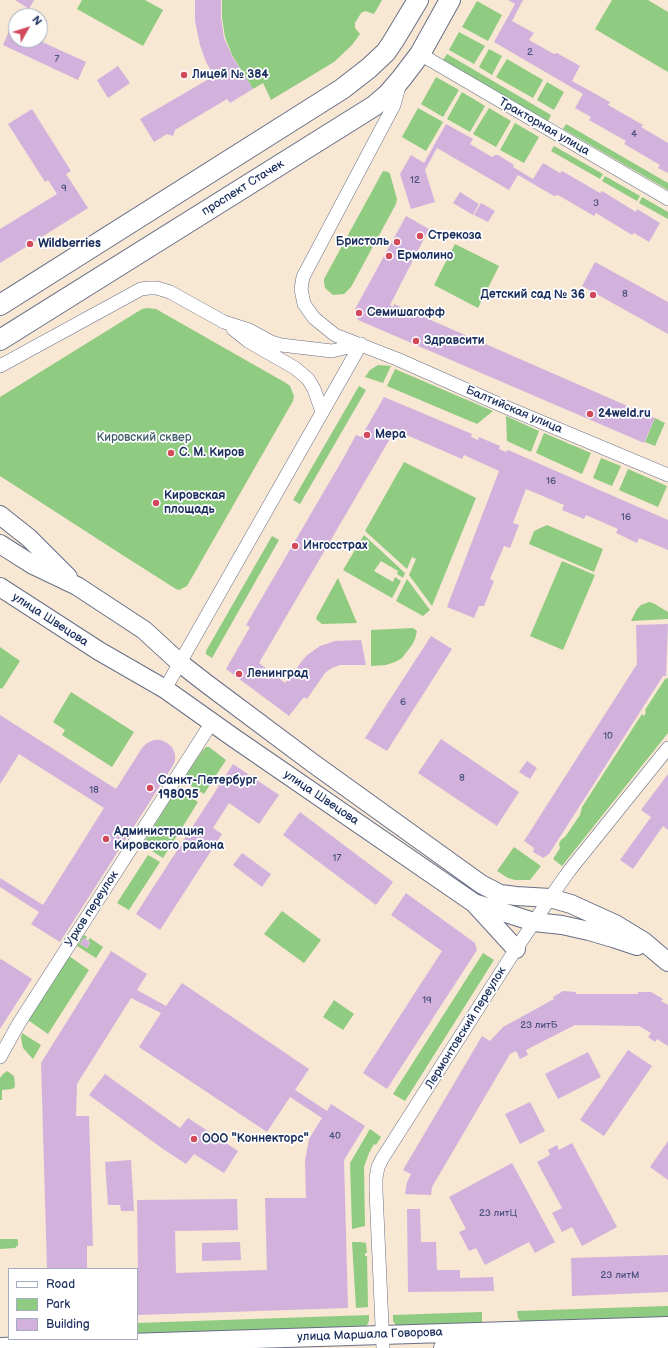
<!DOCTYPE html>
<html>
<head>
<meta charset="utf-8">
<style>
	body { margin:0 }
	#map { position:relative; width:668px; height:1348px; overflow:hidden; background:#f7e7d3; font-family:"Balsamiq Sans",sans-serif }
	canvas { display:block }
	.legend { position:absolute; left:8px; top:1268px; width:130px; height:72px; box-sizing:border-box; background:#fff; border:1px solid #a4acbf; margin:0; padding:5px 7px; list-style:none; font-size:12px; color:#1b2f5e }
	.legend li { display:flex; align-items:center; gap:8px; height:20px }
	.legend b { width:20px; border:1px solid #a4acbf }
	.north { position:absolute; left:8px; top:8px; width:40px; height:40px; box-sizing:border-box; background:#fff; border:1px solid #a4acbf; border-radius:50%; rotate:51deg; font-size:11px; font-weight:700; line-height:16px; text-align:center; color:#1b2f5e }
	.north::after { content:''; display:block; margin:auto; width:14px; height:18px; background:#d1495b; clip-path:polygon(50% 0,100% 100%,50% 72%,0 100%) }
</style>
</head>
<body>
<div id="map">
<canvas width="668" height="1348"></canvas>
<ul class="legend">
<li><b style="height:5px;background:#fff"></b>Road</li>
<li><b style="height:11px;background:#8fcb80"></b>Park</li>
<li><b style="height:11px;background:#d2b2dc"></b>Building</li>
</ul>
<div class="north">N</div>
</div>
<script>
const g = document.querySelector('canvas').getContext('2d');
g.lineJoin = 'round';
function fillPath(path, color) { g.fillStyle = color; g.fill(path, 'evenodd'); }
const toPath = rows => new Path2D(rows.map(r => 'M' + r).join(''));
function trace(path, color, width, dash) { g.strokeStyle = color; g.lineWidth = width; g.lineCap = dash ? 'butt' : 'round'; g.setLineDash(dash || []); g.stroke(path); }
function label(font, color, halo, rows, align = 'center') {
  g.font = font + ' "Balsamiq Sans",sans-serif'; g.lineWidth = 3.5; g.setLineDash([]); g.textBaseline = 'middle'; g.strokeStyle = halo; g.fillStyle = color; for (const [text, x, y, turn = 0] of rows) {
    g.save(); g.translate(x, y); g.rotate((+turn || 0) * Math.PI / 180); g.textAlign = isNaN(turn) ? turn : align; if (halo) g.strokeText(text, 0, 0); g.fillText(text, 0, 0); g.restore();
  }
}
fillPath(toPath([
	[82,0,145,0,163,10,143,46,77,9],
	[222,0,382,0,374,14,365,11,361,13,355,23,355,28,360,34,352,45,334,62,271,100,263,83,253,89,232,55,225,37,222,18],
	[612,0,648,0,668,12,668,72,595,29],
	[477,1,502,15,488,41,462,27],
	[459,32,485,46,474,64,449,50],
	[489,49,502,56,492,75,479,67],
	[447,54,551,115,548,121,443,60],
	[507,59,543,80,533,98,496,77],
	[436,77,459,90,443,117,421,104],
	[547,82,564,92,554,110,537,100],
	[462,92,485,106,470,132,447,119],
	[418,108,443,122,426,151,402,137],
	[489,108,511,121,496,147,473,134],
	[515,123,539,137,524,163,500,150],
	[566,124,668,183,668,190,563,129],
	[554,146,603,174,600,179,551,151],
	[383,171,388,172,390,174,397,199,396,204,351,287,344,294,333,295,325,288,324,282,324,279],
	[605,176,640,196,637,201,602,181],
	[642,197,668,212,668,219,639,203],
	[455,244,499,266,478,308,434,285],
	[147,308,156,309,286,383,290,386,294,396,293,401,187,586,179,590,176,589,124,556,0,476,0,397,142,309],
	[378,365,391,366,383,383,365,377,370,370],
	[395,369,493,411,477,424,387,386],
	[359,386,366,390,300,504,293,500],
	[506,416,539,431,531,452,507,441],
	[655,418,665,423,655,446,645,442],
	[544,433,591,453,582,474,536,453],
	[601,458,621,466,612,486,593,478],
	[404,462,476,498,432,606,409,575,416,559,412,557,407,569,365,531],
	[628,469,667,486,658,507,619,490],
	[547,525,603,549,594,572,529,544,534,531],
	[364,535,405,573,403,578,397,574,398,571,381,561,374,571,393,582,395,577,401,581,392,598,343,570],
	[272,536,279,540,212,658,206,654,206,651],
	[562,561,595,575,563,650,530,636],
	[338,578,357,623,322,624,316,619,317,616],
	[407,579,430,610,423,616,396,601],
	[649,602,653,603,668,612,668,619,631,621,637,609,641,605],
	[413,628,417,631,415,639,412,645,402,658,395,662,386,665,371,666,371,630],
	[0,647,20,661,2,689,0,688],
	[668,678,668,733,562,866,553,859,560,848,559,844,561,840,565,837,580,815,582,807,642,714,644,716,646,712,645,710,665,679],
	[71,692,134,732,112,767,62,735,65,730,53,722],
	[206,747,209,747,226,760,204,794,182,780,203,750],
	[179,790,198,802,163,858,146,847,144,842,175,792],
	[514,847,541,866,530,880,515,880,508,878,497,871],
	[148,855,160,862,129,910,117,903],
	[282,911,321,940,304,963,264,934],
	[84,935,87,937,86,939,84,938,80,944,87,948,90,943,88,941,90,938,103,947,96,958,77,946],
	[483,953,494,960,405,1101,393,1094],
	[69,956,89,970,48,1034,28,1020],
	[334,1000,354,1014,343,1030,323,1017],
	[22,1033,41,1045,33,1059,23,1048,21,1038],
	[7,1071,14,1076,15,1087,12,1089,2,1090,2,1100,0,1100,0,1078,3,1074],
	[370,1129,381,1137,376,1145,374,1144,369,1153,364,1167,365,1226,352,1229,350,1163],
	[0,1239,17,1239,18,1240,18,1245,15,1248,0,1249],
	[352,1242,360,1242,366,1243,367,1253,365,1253,365,1256,367,1256,368,1307,356,1308],
	[668,1306,668,1318,522,1323,518,1318,517,1311],
	[482,1312,482,1324,397,1327,393,1321,393,1315],
	[369,1315,369,1321,366,1327,137,1335,137,1323]
]), '#8fcb80');
fillPath(toPath([
	[15,0,34,0,29,9],
	[195,0,221,0,221,18,224,38,232,56,253,89,230,103,227,99,175,130,173,136,167,134,154,142,140,119,214,76,206,62,200,45,195,21],
	[508,0,523,0,512,21,534,33,529,40,554,54,557,53,580,66,572,81,610,102,608,105,643,125,641,127,668,143,668,173,658,168,660,165,624,144,626,141,589,120,591,117,575,108,583,94,494,42,515,4],
	[11,27,16,29,16,40,38,40,86,62,78,80,3,45],
	[118,66,130,83,108,98,97,80],
	[32,109,71,171,66,174,88,208,0,263,0,229,57,194,48,180,45,182,8,124],
	[446,124,473,139,470,144,492,157,495,155,498,155,514,165,513,167,533,179,543,163,560,173,562,171,600,193,602,191,636,212,637,209,660,223,649,242,634,233,632,235,596,213,594,216,558,195,554,196,518,175,509,190,437,148,425,170,435,202,411,209,400,174,411,155,424,163],
	[460,192,479,204,473,215,453,203],
	[481,203,495,211,488,222,474,215],
	[406,216,429,229,390,305,393,307,394,304,655,418,644,443,358,320,355,309],
	[595,262,668,302,668,334,582,286],
	[384,397,472,434,471,437,478,440,479,437,500,446,499,449,506,452,508,450,668,520,668,550,639,538,637,543,616,533,618,529,586,515,584,519,562,510,564,505,526,489,513,523,519,525,510,548,504,546,490,579,494,581,484,606,479,606,474,618,447,607,499,471,464,455,462,459,395,430,259,663,285,683,306,656,320,646,335,641,361,640,366,665,340,665,332,668,325,673,307,699,304,697,289,716,226,669,250,627,246,625,344,457,356,435,361,437],
	[668,624,666,676,663,676,549,854,543,858,540,856,533,852,534,848,524,841,637,664,636,625],
	[431,636,452,649,387,751,365,738],
	[0,715,116,789,142,748,147,743,154,740,161,740,167,743,172,747,175,754,175,761,172,767,60,942,31,924,39,912,0,887,0,878,43,905,104,808,19,754,0,784],
	[441,739,519,792,497,826,418,773],
	[527,761,537,768,530,779,519,772],
	[233,764,279,795,259,824,229,803,213,828,222,834,160,930,136,914],
	[668,774,668,830,663,826,633,869,620,860,651,817,641,810],
	[300,812,393,882,376,905,283,835],
	[242,853,271,874,262,887,233,865],
	[406,893,475,943,477,950,387,1089,363,1073,442,951,391,915],
	[84,938,90,942,87,948,80,944],
	[111,951,147,974,137,990,166,1006,182,983,309,1069,295,1090,327,1111,331,1104,365,1126,344,1160,348,1308,137,1315,137,1274,138,1274,137,1200,237,1199,238,1230,175,1231,176,1273,267,1270,265,1198,306,1198,305,1161,309,1139,322,1118,290,1097,267,1132,139,1047,161,1013,131,998,77,1084,76,1116,89,1116,93,1246,87,1246,87,1269,47,1269,41,1063],
	[1,959,32,979,0,1029,0,960],
	[563,991,576,992,576,994,638,994,638,992,651,992,663,999,661,1001,668,1005,668,1046,657,1039,655,1042,648,1037,651,1033,639,1026,575,1025,526,1050,528,1055,520,1059,516,1051,510,1054,432,1187,431,1195,405,1194,407,1182,411,1174,403,1170,482,1036,490,1041,503,1027,554,999,553,997],
	[628,1050,652,1066,604,1136,580,1120],
	[588,1052,601,1077,558,1099,545,1074],
	[105,1074,180,1128,188,1118,238,1151,224,1173,194,1154,186,1164,163,1149,89,1095],
	[530,1102,545,1131,520,1144,505,1114],
	[668,1141,668,1180,650,1167],
	[572,1143,617,1227,582,1246,572,1227,562,1232,552,1213,562,1208,537,1162,550,1155,548,1150,557,1145,559,1150],
	[131,1160,134,1211,121,1211,120,1205,108,1205,105,1162],
	[512,1163,555,1242,535,1253,529,1242,485,1265,476,1248,469,1251,459,1232,466,1229,449,1197],
	[407,1209,420,1209,421,1242,436,1242,437,1270,460,1270,460,1278,493,1277,494,1291,408,1292],
	[240,1242,241,1260,202,1261,202,1243],
	[668,1255,668,1292,572,1296,571,1258]
]), '#d2b2dc');
const street = toPath([
	[420,54,668,199],
	[400,83,394,105,303,277,301,289,304,304,314,318,335,335,397,359,503,406,668,475],
	[233,329,248,341,295,368,308,379,314,389,322,412],
	[0,366,141,289,149,288,157,288,170,292,224,322,249,330,271,342,281,345,332,351,361,344],
	[165,689,361,344],
	[0,1057,19,1023,212,722],
	[383,1348,376,1191,376,1178,378,1167,382,1159,512,955,550,898,569,871,668,748]
]);
const secondary = toPath([
	[0,515,29,538,68,577],
	[0,544,33,565,77,586,144,630,180,663,207,684,314,764,481,884,500,894,516,896,550,898,571,904,615,924,643,941,668,962],
	[0,587,99,651,165,689,234,738,474,903,534,922,562,925,589,931,613,938,637,946],
	[474,903,516,949],
	[0,1347,668,1326],
	[443,1348,668,1341]
]);
const primary = toPath([
	[0,305,342,89,369,68,386,52,394,40,418,0],
	[0,340,374,106,388,94,401,79,420,54,450,0]
]);
trace(street, '#686f87', 14);
trace(secondary, '#686f87', 20);
trace(primary, '#686f87', 22);
trace(street, '#fff', 13);
trace(secondary, '#fff', 18);
trace(primary, '#fff', 20);
for (const [x, y, r, color] of [
	[184,75,4,"#d1495b"],
	[420,236,4,"#d1495b"],
	[397,242,4,"#d1495b"],
	[30,244,4,"#d1495b"],
	[389,256,4,"#d1495b"],
	[593,295,4,"#d1495b"],
	[359,313,4,"#d1495b"],
	[416,341,4,"#d1495b"],
	[590,414,4,"#d1495b"],
	[367,435,4,"#d1495b"],
	[171,453,4,"#d1495b"],
	[156,503,4,"#d1495b"],
	[295,546,4,"#d1495b"],
	[239,674,4,"#d1495b"],
	[150,788,4,"#d1495b"],
	[106,839,4,"#d1495b"],
	[194,1139,4,"#d1495b"]
]) { const dot = new Path2D(); dot.arc(x, y, r, 0, 2 * Math.PI); g.fillStyle = color; g.fill(dot); trace(dot, '#fff', 1.5); }
label('10px', '#49507e', null, [
	["2",530,52],
	["7",57,59],
	["4",634,134],
	["12",415,180],
	["9",64,188],
	["3",596,203],
	["8",625,294],
	["16",551,481],
	["16",626,517],
	["6",403,702],
	["10",608,736],
	["8",462,778],
	["18",94,790],
	["17",337,858],
	["19",427,1000],
	["23 литБ",539,1025],
	["40",335,1136],
	["23 литЦ",498,1213],
	["23 литМ",620,1275]
]);
label('bold 12px', '#1b2f5e', '#fff', [
	["Лицей № 384",192,75],
	["Стрекоза",428,236],
	["Бристоль",389,242,"right"],
	["Wildberries",38,244],
	["Ермолино",397,256],
	["Детский сад № 36",585,295,"right"],
	["Семишагофф",367,313],
	["Здравсити",424,341],
	["24weld.ru",598,414],
	["Мера",375,435],
	["С. М. Киров",179,453],
	["Кировская",164,496],
	["площадь",164,510],
	["Ингосстрах",303,546],
	["Ленинград",247,674],
	["Санкт-Петербург",158,781],
	["198095",158,795],
	["Администрация",114,832],
	["Кировского района",114,846],
	["ООО \"Коннекторс\"",202,1139]
], 'left');
label('12px', '#1b2f5e', '#fff', [
	["Тракторная улица",544,127,30],
	["проспект Стачек",243,188,-32],
	["Балтийская улица",514,410,23],
	["улица Швецова",50,620,33],
	["улица Швецова",321,798,34],
	["Урхов переулок",92,909,-57],
	["Лермонтовский переулок",466,1028,-58],
	["улица Маршала Говорова",370,1335,-2]
]);
label('12px', '#3e5e68', '#fff', [
	["Кировский сквер",144,438]
]);
</script>
</body>
</html>
